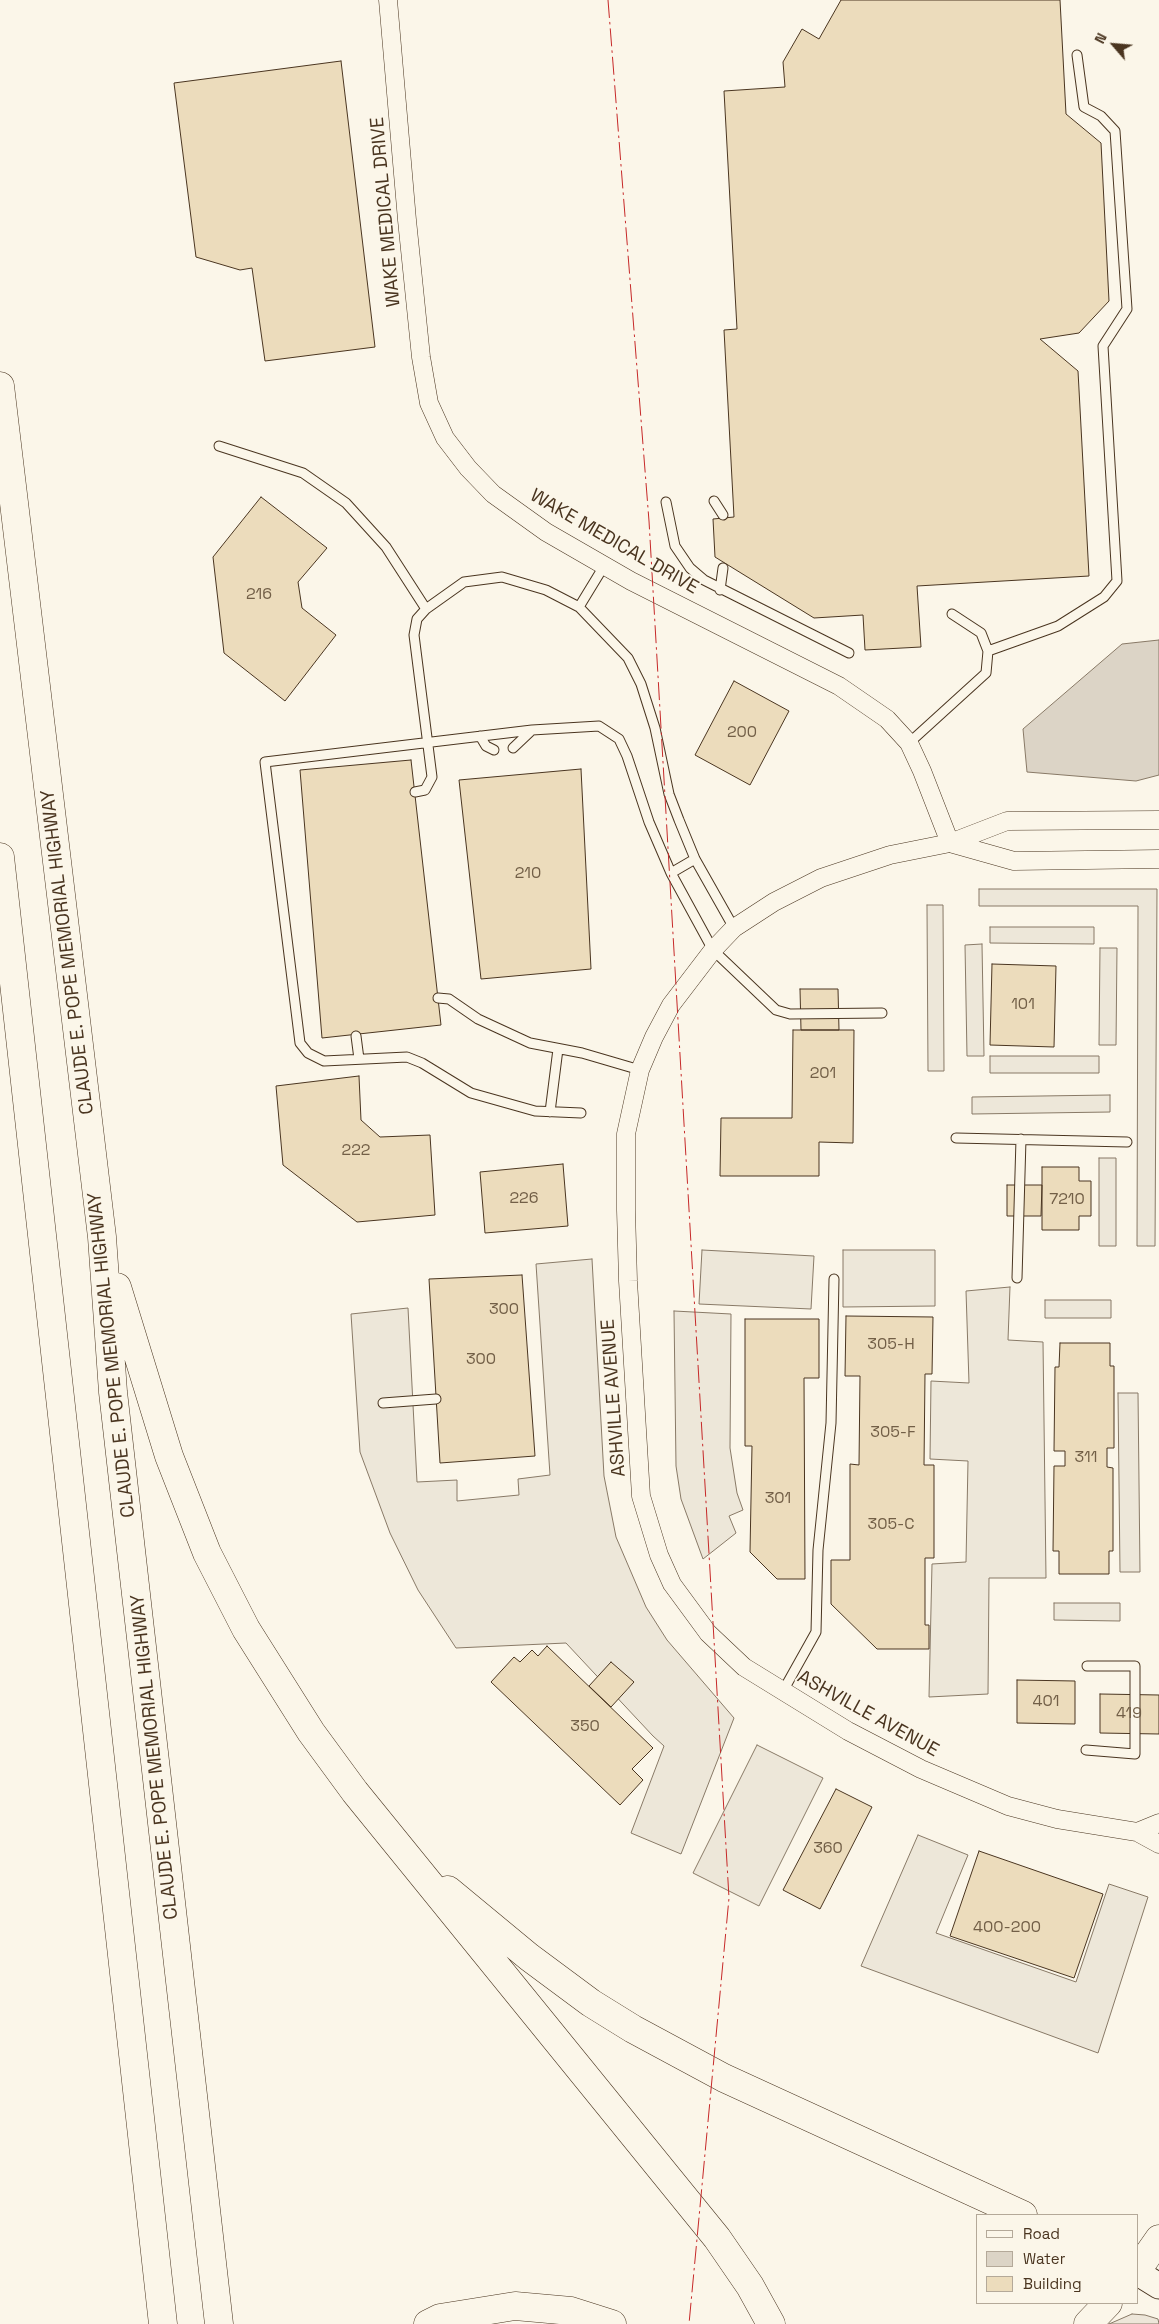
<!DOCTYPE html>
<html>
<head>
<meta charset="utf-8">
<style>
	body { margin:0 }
	#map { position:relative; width:1159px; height:2324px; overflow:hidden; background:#fbf6e9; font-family:"Space Grotesk",sans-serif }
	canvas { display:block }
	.legend { position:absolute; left:976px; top:2214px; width:162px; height:90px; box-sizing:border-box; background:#fbf6e9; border:1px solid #b4a999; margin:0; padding:6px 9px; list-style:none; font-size:15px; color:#4a3520 }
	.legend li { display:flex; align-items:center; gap:10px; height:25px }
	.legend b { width:25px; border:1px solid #b4a999 }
	.north { position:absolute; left:1089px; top:20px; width:50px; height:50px; -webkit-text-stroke:4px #fbf6e9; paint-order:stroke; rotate:297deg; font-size:14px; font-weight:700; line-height:20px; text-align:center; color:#4a3520 }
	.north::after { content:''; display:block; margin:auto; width:18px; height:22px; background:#4a3520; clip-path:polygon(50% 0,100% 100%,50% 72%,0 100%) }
</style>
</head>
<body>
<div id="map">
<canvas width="1159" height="2324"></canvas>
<ul class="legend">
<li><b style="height:6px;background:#fbf6e9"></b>Road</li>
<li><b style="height:14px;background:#dcd4c6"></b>Water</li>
<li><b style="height:14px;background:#ecdcbc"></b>Building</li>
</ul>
<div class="north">N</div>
</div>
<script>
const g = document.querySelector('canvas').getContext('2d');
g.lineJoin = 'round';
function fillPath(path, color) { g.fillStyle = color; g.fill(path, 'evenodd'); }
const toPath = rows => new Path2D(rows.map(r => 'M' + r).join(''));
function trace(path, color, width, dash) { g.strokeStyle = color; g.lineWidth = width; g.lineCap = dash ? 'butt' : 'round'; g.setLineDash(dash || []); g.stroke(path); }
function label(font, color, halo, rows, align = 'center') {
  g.font = font + ' "Space Grotesk",sans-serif'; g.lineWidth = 4; g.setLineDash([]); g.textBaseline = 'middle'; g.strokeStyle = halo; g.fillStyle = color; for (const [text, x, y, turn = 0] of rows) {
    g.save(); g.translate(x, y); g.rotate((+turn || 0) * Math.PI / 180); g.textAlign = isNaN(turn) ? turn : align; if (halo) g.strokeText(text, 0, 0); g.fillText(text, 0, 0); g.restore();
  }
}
const green = toPath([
	[1132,2314,1145,2315,1158,2319,1159,2324,1109,2324,1132,2314]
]);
fillPath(green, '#ede6d9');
trace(green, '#887966', 1);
const parking = toPath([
	[979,889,1157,889,1155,1246,1137,1246,1138,906,979,906,979,889],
	[927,905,943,905,944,1071,928,1071,927,905],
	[990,927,1094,927,1094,944,990,943,990,927],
	[982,944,984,1056,967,1056,965,945,982,944],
	[1100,948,1117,948,1116,1045,1099,1045,1100,948],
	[990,1056,1099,1056,1099,1073,990,1073,990,1056],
	[1110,1095,1110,1112,972,1114,972,1097,1110,1095],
	[1099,1158,1116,1158,1116,1246,1099,1246,1099,1158],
	[702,1250,814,1256,811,1309,699,1304,702,1250],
	[843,1250,935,1250,935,1306,843,1307,843,1250],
	[592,1259,604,1476,616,1537,646,1607,667,1640,734,1718,681,1854,631,1833,664,1746,653,1736,566,1643,456,1648,418,1590,390,1533,360,1452,351,1314,408,1308,417,1482,457,1480,457,1501,519,1495,518,1479,550,1475,536,1264,592,1259],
	[1010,1287,1008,1340,1043,1342,1046,1578,989,1578,988,1694,929,1697,932,1564,966,1562,968,1461,930,1459,931,1381,969,1383,966,1291,1010,1287],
	[1045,1300,1111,1300,1111,1318,1045,1318,1045,1300],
	[674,1311,731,1314,730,1448,737,1493,743,1510,729,1516,736,1533,703,1559,681,1499,676,1466,674,1311],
	[1118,1393,1138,1393,1140,1572,1120,1572,1118,1393],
	[1054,1603,1120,1603,1120,1621,1054,1620,1054,1603],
	[757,1745,823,1778,759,1906,693,1873,757,1745],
	[918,1835,968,1855,936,1933,1076,1982,1109,1884,1148,1897,1098,2053,861,1966,918,1835]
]);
fillPath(parking, '#ede7d9');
trace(parking, '#887966', 1);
const water = toPath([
	[1159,640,1159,775,1136,781,1027,772,1023,729,1122,644,1159,640]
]);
fillPath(water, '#dcd4c6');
trace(water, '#887966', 1);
const building = toPath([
	[841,0,1060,0,1066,114,1101,143,1109,301,1079,333,1040,339,1078,371,1089,576,917,586,921,647,865,650,863,615,814,618,715,557,713,519,734,517,724,330,737,329,724,91,785,87,783,62,802,29,819,39,841,0],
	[341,61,375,347,265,361,252,268,240,270,196,257,174,83,341,61],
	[261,497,327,548,298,582,302,608,336,635,285,701,224,653,213,557,261,497],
	[734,681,789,711,750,785,695,755,734,681],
	[411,760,441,1025,322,1038,300,770,411,760],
	[581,769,591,969,481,979,459,780,581,769],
	[992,964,1056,966,1054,1047,990,1045,992,964],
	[800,989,838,989,839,1030,801,1030,800,989],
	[793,1030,854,1030,853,1143,819,1142,819,1176,720,1176,721,1118,792,1118,793,1030],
	[359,1076,361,1120,380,1137,430,1135,435,1215,357,1222,283,1165,276,1086,359,1076],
	[563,1164,568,1226,485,1233,480,1172,563,1164],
	[1042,1167,1079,1167,1079,1181,1091,1181,1091,1216,1079,1216,1079,1230,1042,1230,1042,1167],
	[1007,1185,1042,1185,1041,1216,1007,1216,1007,1185],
	[522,1275,535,1456,440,1463,429,1279,522,1275],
	[846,1316,933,1317,932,1374,925,1374,924,1465,934,1465,934,1558,925,1558,925,1625,929,1625,929,1649,877,1649,831,1604,831,1560,850,1560,850,1464,859,1465,860,1376,845,1376,846,1316],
	[745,1319,819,1319,819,1378,804,1378,805,1579,777,1579,750,1552,752,1446,745,1446,745,1319],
	[1060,1343,1110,1343,1110,1366,1114,1366,1114,1448,1107,1448,1107,1467,1113,1468,1113,1551,1109,1551,1109,1574,1059,1574,1059,1551,1053,1551,1054,1466,1065,1466,1065,1451,1054,1451,1055,1367,1059,1367,1060,1343],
	[547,1646,653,1748,632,1769,643,1780,620,1805,491,1682,514,1657,520,1662,532,1650,538,1656,547,1646],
	[611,1662,634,1682,611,1707,589,1686,611,1662],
	[1017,1680,1075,1681,1075,1724,1017,1723,1017,1680],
	[1100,1694,1159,1695,1159,1734,1100,1733,1100,1694],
	[836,1789,872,1807,820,1909,783,1890,836,1789],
	[979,1851,1103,1894,1074,1978,950,1936,979,1851]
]);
fillPath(building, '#ecdcbc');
trace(building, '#4a3520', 1);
const lane = toPath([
	[219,446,303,473,346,503,386,547,426,609,464,582,502,577,546,590,579,607,628,658,641,684,655,728,669,794,679,820,695,859,734,928],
	[714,501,723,515],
	[666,502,675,546,690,568,704,580,849,653],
	[720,590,723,568],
	[579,607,604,566],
	[988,651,1058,626,1104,597,1117,581,1103,346,1127,309,1115,131,1101,116,1084,107,1077,55],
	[480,736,486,746,494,750],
	[909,743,986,673,988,651,981,633,952,614],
	[513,748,532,730],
	[415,792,425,790,432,777,414,635,417,619,426,609],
	[671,873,695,859],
	[438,998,449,999,478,1019,530,1043,582,1053,640,1070],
	[356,1036,359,1059],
	[550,1112,558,1049],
	[581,1113,535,1111,471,1093,422,1063,407,1057,324,1061,308,1053,300,1043,265,762,532,730,599,726,619,739,627,756,649,822,671,873,713,950,776,1010,790,1014,882,1013],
	[956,1138,1127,1142],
	[1017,1278,1021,1139],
	[383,1403,436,1399],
	[783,1691,816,1632,818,1550,831,1423,834,1279],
	[1086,1750,1135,1754,1135,1666,1087,1666]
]);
const street = toPath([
	[388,0,407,220,421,357,429,403,445,438,468,468,493,494,546,532,631,581,839,686,887,719,909,743,922,771,950,843],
	[1159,820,1007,821,950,843,890,855,821,878,774,902,734,928,713,950,671,1005,654,1037,640,1070,626,1134,626,1210,628,1281,641,1496,659,1555,672,1584,708,1633,744,1667,848,1731,921,1769,1008,1806,1057,1819,1137,1832,1159,1844],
	[950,843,1014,861,1159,859],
	[1137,1832,1159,1823]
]);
const secondary = toPath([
	[1138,2273,1159,2286]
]);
const primary = toPath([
	[1138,2269,1159,2239],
	[1088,2324,1108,2303]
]);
const highway = toPath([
	[0,386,102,1237,113,1392,219,2324],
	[0,857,163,2324],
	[117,1287,169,1456,207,1553,246,1629,311,1732,355,1792,717,2238,750,2286,771,2324],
	[448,1890,529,1957,591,2003,633,2029,724,2078,1023,2215],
	[428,2324,440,2318,515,2306,571,2311,612,2324]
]);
trace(lane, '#4a3520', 11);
trace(street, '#4a3520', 19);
trace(secondary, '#4a3520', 27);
trace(primary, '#4a3520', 29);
trace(highway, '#4a3520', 29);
trace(lane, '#fbf6e9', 9);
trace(street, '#fbf6e9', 18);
trace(secondary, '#fbf6e9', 25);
trace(primary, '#fbf6e9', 28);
trace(highway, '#fbf6e9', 28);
trace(toPath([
	[608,0,649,521,729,1898,689,2324]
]), '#c62828', 1, [18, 4, 2.5, 4]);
label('16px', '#725f47', null, [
	["216",259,595],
	["200",742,733],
	["210",528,874],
	["101",1023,1005],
	["201",823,1074],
	["222",356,1151],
	["226",524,1199],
	["7210",1067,1200],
	["300",504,1310],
	["305-H",891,1345],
	["300",481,1360],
	["305-F",893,1433],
	["311",1086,1458],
	["301",778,1499],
	["305-C",891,1525],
	["401",1046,1702],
	["419",1129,1714],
	["350",585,1727],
	["360",828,1849],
	["400-200",1007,1928]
]);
label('19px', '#4a3520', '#fbf6e9', [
	["WAKE MEDICAL DRIVE",386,212,-95],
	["WAKE MEDICAL DRIVE",614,542,30],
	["CLAUDE E. POPE MEMORIAL HIGHWAY",68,952,-97],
	["CLAUDE E. POPE MEMORIAL HIGHWAY",112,1355,-96],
	["ASHVILLE AVENUE",614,1398,-94],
	["ASHVILLE AVENUE",868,1714,29],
	["CLAUDE E. POPE MEMORIAL HIGHWAY",155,1757,-96]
]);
</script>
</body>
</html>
